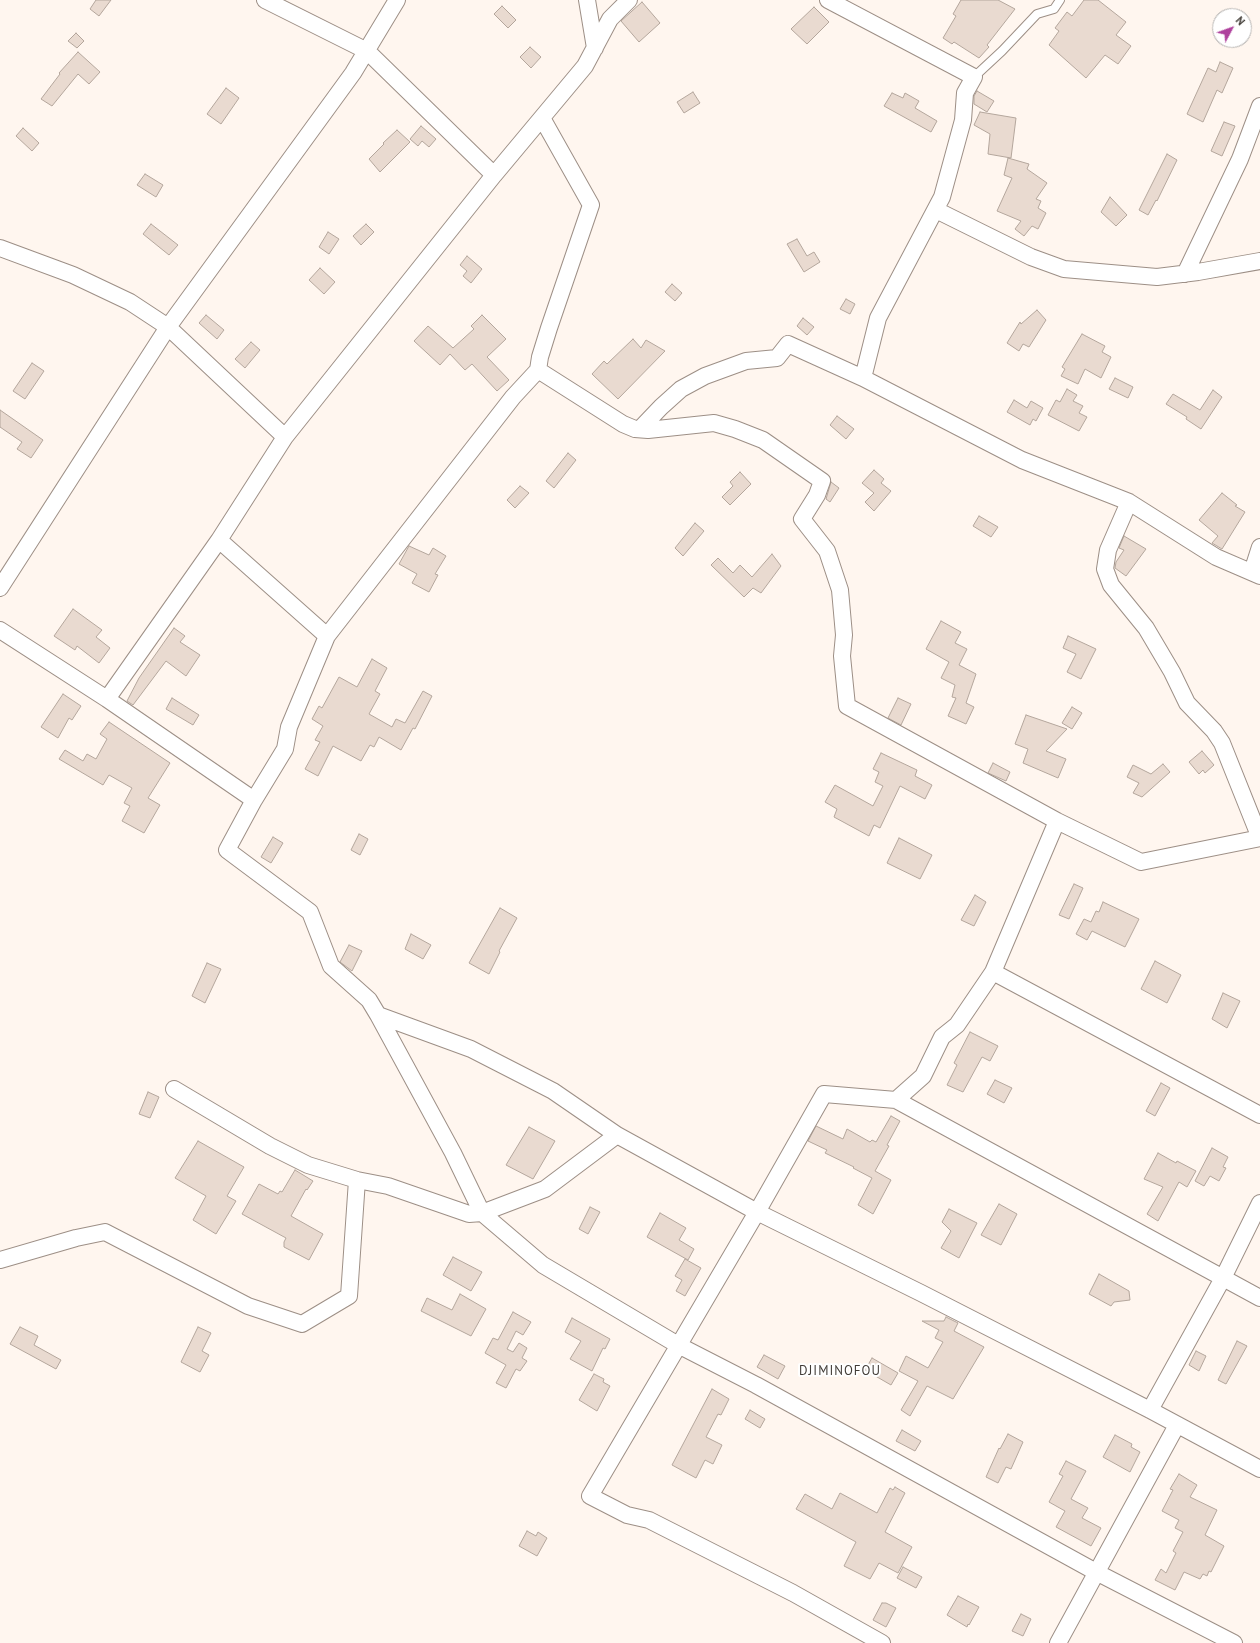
<!DOCTYPE html>
<html>
<head>
<meta charset="utf-8">
<style>
	body { margin:0 }
	#map { position:relative; width:1260px; height:1643px; overflow:hidden; background:#fff6ef; font-family:"PT Sans",sans-serif }
	canvas { display:block }
	.north { position:absolute; left:1212px; top:8px; width:40px; height:40px; box-sizing:border-box; background:#fff; border:1px solid #b3b1af; border-radius:50%; rotate:49deg; font-size:11px; font-weight:700; line-height:16px; text-align:center; color:#403b36 }
	.north::after { content:''; display:block; margin:auto; width:14px; height:18px; background:#af409d; clip-path:polygon(50% 0,100% 100%,50% 72%,0 100%) }
</style>
</head>
<body>
<div id="map">
<canvas width="1260" height="1643"></canvas>
<div class="north">N</div>
</div>
<script>
const g = document.querySelector('canvas').getContext('2d');
g.lineJoin = 'round';
function fillPath(path, color) { g.fillStyle = color; g.fill(path, 'evenodd'); }
const toPath = rows => new Path2D(rows.map(r => 'M' + r).join(''));
function trace(path, color, width, dash) { g.strokeStyle = color; g.lineWidth = width; g.lineCap = dash ? 'butt' : 'round'; g.setLineDash(dash || []); g.stroke(path); }
function label(font, color, halo, rows, align = 'center') {
  g.font = font + ' "PT Sans",sans-serif'; g.lineWidth = 4; g.setLineDash([]); g.textBaseline = 'middle'; g.strokeStyle = halo; g.fillStyle = color; for (const [text, x, y, turn = 0] of rows) {
    g.save(); g.translate(x, y); g.rotate((+turn || 0) * Math.PI / 180); g.textAlign = isNaN(turn) ? turn : align; if (halo) g.strokeText(text, 0, 0); g.fillText(text, 0, 0); g.restore();
  }
}
const building = toPath([
	[96,0,111,0,99,16,90,9,96,0],
	[961,0,998,0,1015,9,987,45,989,47,979,58,954,42,952,44,943,38,956,16,953,14,961,0],
	[1084,0,1098,0,1126,22,1116,35,1131,46,1118,64,1105,55,1086,78,1049,45,1059,31,1055,28,1067,12,1072,16,1084,0],
	[642,2,660,23,639,42,621,21,642,2],
	[502,6,516,20,508,28,494,14,502,6],
	[814,7,829,22,807,44,791,29,814,7],
	[76,33,84,41,77,48,68,41,76,33],
	[530,47,541,57,531,68,520,57,530,47],
	[78,52,100,72,89,84,78,74,52,106,41,99,60,74,59,73,78,52],
	[1220,62,1233,68,1222,93,1217,90,1203,122,1187,114,1208,68,1216,72,1220,62],
	[226,88,239,98,221,124,207,114,226,88],
	[977,91,994,101,987,112,974,104,974,96,977,91],
	[693,92,700,103,684,113,677,102,693,92],
	[892,93,903,98,905,93,919,101,915,108,937,121,931,132,884,106,892,93],
	[980,112,1016,118,1011,158,988,154,990,134,974,125,980,112],
	[1224,122,1235,126,1222,156,1211,151,1224,122],
	[421,126,436,139,429,147,422,141,418,146,410,139,421,126],
	[23,128,39,143,32,151,16,136,23,128],
	[397,130,410,142,380,172,369,159,384,144,383,143,397,130],
	[1167,154,1177,160,1157,201,1156,200,1148,215,1139,210,1167,154],
	[1008,158,1029,164,1027,169,1047,183,1036,199,1041,201,1038,208,1046,213,1038,229,1032,226,1024,236,1015,229,1021,221,997,211,1012,178,1004,175,1008,158],
	[145,174,163,185,156,197,137,185,145,174],
	[1110,197,1127,215,1116,226,1101,212,1110,197],
	[151,224,178,245,169,255,143,234,151,224],
	[366,224,374,232,361,245,353,236,366,224],
	[328,232,339,239,329,254,319,247,328,232],
	[797,239,807,256,814,252,820,262,804,272,787,244,797,239],
	[467,256,482,269,471,283,463,276,467,271,460,265,467,256],
	[320,268,335,282,324,294,309,280,320,268],
	[672,284,682,293,675,301,665,292,672,284],
	[846,299,855,304,850,314,840,309,846,299],
	[1037,310,1046,320,1029,347,1023,344,1019,351,1007,343,1020,322,1021,324,1037,310],
	[206,315,224,330,217,339,199,323,206,315],
	[482,315,506,339,487,357,509,380,497,391,472,364,465,370,450,354,440,365,414,341,428,326,453,348,474,329,471,326,482,315],
	[803,318,814,327,807,335,797,326,803,318],
	[1082,334,1105,346,1102,352,1111,357,1101,378,1085,369,1078,384,1061,376,1065,369,1062,367,1082,334],
	[633,339,641,348,646,340,665,351,618,399,592,374,604,361,607,364,633,339],
	[251,342,260,350,245,368,235,359,251,342],
	[32,363,44,371,25,399,13,391,32,363],
	[1115,378,1133,387,1128,398,1109,389,1115,378],
	[1067,389,1077,395,1073,401,1083,406,1079,413,1087,417,1079,431,1048,415,1056,400,1060,402,1067,389],
	[1213,390,1222,397,1201,429,1186,419,1187,417,1166,404,1173,394,1200,410,1213,390],
	[1014,400,1027,408,1031,401,1043,408,1036,421,1033,419,1030,425,1007,412,1014,400],
	[0,410,43,440,31,458,17,449,22,442,0,427,0,410],
	[837,416,854,429,846,439,830,425,837,416],
	[568,453,576,460,554,488,546,481,568,453],
	[874,470,884,479,881,483,891,491,874,511,865,502,874,493,862,483,874,470],
	[740,472,751,484,730,505,722,497,733,486,730,482,740,472],
	[831,482,839,488,830,502,826,499,831,482],
	[520,486,529,493,515,508,507,500,520,486],
	[1222,493,1237,505,1235,506,1245,512,1222,549,1212,543,1218,536,1199,520,1222,493],
	[979,516,998,527,991,537,973,526,979,516],
	[695,523,704,531,683,556,675,548,695,523],
	[1124,536,1146,549,1126,576,1115,568,1116,562,1124,550,1119,548,1124,536],
	[409,546,429,555,433,548,446,556,435,574,438,575,429,592,412,583,417,574,399,564,409,546],
	[772,554,781,566,761,593,753,588,744,597,711,565,718,558,733,573,740,565,752,577,772,554],
	[73,609,102,630,96,637,110,648,99,663,77,646,75,650,54,636,73,609],
	[941,621,961,632,955,643,967,649,959,665,976,674,966,703,974,707,966,724,948,716,956,698,952,697,955,685,941,678,949,662,926,649,941,621],
	[174,628,185,636,180,642,200,655,186,676,166,661,133,705,127,701,139,678,174,628],
	[1068,636,1096,649,1081,679,1067,672,1076,654,1063,648,1068,636],
	[372,659,387,668,375,691,380,694,369,714,392,727,396,719,405,723,423,691,432,696,415,729,413,728,401,750,379,737,374,747,370,745,361,761,333,746,318,776,305,769,320,742,315,740,323,726,312,719,319,706,322,708,339,677,357,687,372,659],
	[63,694,81,706,72,720,69,718,58,738,41,727,63,694],
	[172,698,199,715,193,725,166,709,172,698],
	[898,698,911,704,901,725,888,718,898,698],
	[1072,707,1082,713,1072,729,1062,723,1072,707],
	[1026,715,1067,729,1046,751,1066,759,1058,778,1023,763,1028,749,1015,744,1026,715],
	[109,722,170,763,148,798,160,805,144,833,122,821,130,806,124,803,132,788,109,775,103,785,59,759,65,750,83,761,87,754,96,759,107,739,100,734,109,722],
	[1202,751,1214,765,1205,773,1203,770,1199,774,1189,762,1202,751],
	[881,753,917,770,915,776,932,785,925,799,900,786,880,828,874,825,869,836,834,817,837,809,825,802,835,785,873,806,883,786,875,782,879,772,873,769,881,753],
	[993,763,1010,772,1006,781,988,773,993,763],
	[1163,764,1170,772,1142,797,1133,793,1139,783,1127,777,1133,765,1151,774,1163,764],
	[359,834,368,839,360,855,351,850,359,834],
	[273,837,283,843,271,863,261,857,273,837],
	[899,838,932,855,920,879,887,863,899,838],
	[1074,884,1083,888,1069,919,1059,915,1074,884],
	[975,895,986,902,974,926,961,920,975,895],
	[1103,902,1139,919,1125,947,1092,931,1087,940,1076,934,1084,919,1091,922,1096,911,1099,912,1103,902],
	[500,908,517,918,499,951,500,952,489,974,469,963,500,908],
	[411,934,431,945,423,959,405,949,411,934],
	[349,945,362,951,352,971,340,962,349,945],
	[1155,961,1181,975,1167,1003,1141,989,1155,961],
	[207,963,221,969,205,1003,192,996,207,963],
	[1223,993,1240,1001,1227,1028,1212,1019,1223,993],
	[970,1032,998,1046,990,1061,982,1057,963,1092,947,1085,957,1065,954,1063,970,1032],
	[995,1080,1012,1088,1004,1103,987,1094,995,1080],
	[1161,1083,1170,1088,1155,1116,1146,1111,1161,1083],
	[148,1092,159,1097,150,1118,139,1114,148,1092],
	[891,1116,900,1121,887,1145,889,1146,875,1171,891,1180,873,1214,858,1205,872,1178,853,1168,854,1167,825,1153,827,1150,808,1141,816,1126,843,1139,847,1129,870,1142,872,1140,876,1142,891,1116],
	[529,1127,555,1141,533,1179,506,1165,529,1127],
	[198,1141,244,1167,227,1196,236,1201,216,1234,193,1220,206,1196,175,1178,198,1141],
	[1212,1148,1228,1157,1223,1167,1226,1168,1219,1181,1210,1176,1204,1186,1195,1181,1212,1148],
	[1158,1153,1176,1163,1177,1161,1196,1171,1187,1187,1179,1182,1158,1221,1147,1214,1163,1187,1144,1179,1158,1153],
	[295,1170,313,1181,307,1190,306,1189,291,1216,323,1234,309,1260,284,1247,284,1242,286,1238,242,1214,259,1184,278,1194,280,1191,282,1192,295,1170],
	[999,1204,1017,1214,1001,1245,981,1235,999,1204],
	[590,1207,600,1212,588,1234,579,1229,590,1207],
	[949,1209,977,1223,959,1258,941,1248,951,1231,942,1222,949,1209],
	[660,1213,686,1228,679,1240,694,1249,688,1260,647,1237,660,1213],
	[453,1257,482,1272,471,1291,443,1275,453,1257],
	[685,1259,701,1268,685,1296,676,1291,682,1280,675,1276,685,1259],
	[1099,1274,1129,1291,1130,1300,1114,1302,1111,1306,1089,1294,1099,1274],
	[460,1294,486,1309,471,1336,421,1311,427,1298,452,1310,460,1294],
	[513,1312,531,1322,523,1335,516,1331,507,1349,513,1352,519,1343,527,1348,522,1358,527,1361,520,1371,516,1369,506,1388,496,1383,506,1365,485,1353,493,1338,498,1340,513,1312],
	[946,1317,958,1323,954,1331,984,1347,953,1399,927,1386,910,1416,901,1410,918,1381,899,1371,906,1356,928,1368,943,1342,935,1338,939,1330,922,1321,944,1321,946,1317],
	[572,1318,610,1339,605,1349,603,1348,592,1371,570,1359,581,1341,565,1332,572,1318],
	[20,1327,38,1336,34,1345,61,1360,56,1369,10,1344,20,1327],
	[198,1327,211,1333,202,1351,209,1355,200,1372,181,1362,198,1327],
	[1237,1341,1247,1346,1226,1384,1218,1380,1237,1341],
	[1196,1351,1206,1356,1199,1371,1189,1365,1196,1351],
	[764,1355,785,1366,778,1379,757,1367,764,1355],
	[872,1358,898,1373,891,1385,865,1370,872,1358],
	[594,1374,604,1379,603,1382,610,1386,597,1411,579,1400,594,1374],
	[712,1389,729,1399,721,1415,718,1414,706,1437,722,1445,713,1464,705,1460,696,1478,672,1465,712,1389],
	[750,1410,765,1419,760,1428,745,1419,750,1410],
	[902,1430,921,1441,915,1451,896,1441,902,1430],
	[1008,1434,1023,1442,1011,1469,1006,1467,998,1483,986,1477,999,1448,1000,1449,1008,1434],
	[1115,1435,1132,1444,1131,1447,1140,1452,1130,1472,1103,1457,1115,1435],
	[1066,1461,1086,1471,1071,1499,1088,1508,1082,1518,1101,1528,1091,1546,1056,1527,1065,1511,1049,1502,1063,1476,1059,1474,1066,1461],
	[1179,1474,1197,1485,1190,1497,1217,1510,1205,1535,1224,1546,1211,1572,1209,1571,1207,1576,1203,1574,1200,1579,1184,1572,1175,1590,1155,1580,1161,1569,1166,1573,1176,1553,1173,1551,1183,1532,1175,1528,1179,1520,1162,1511,1173,1490,1170,1489,1179,1474],
	[895,1487,905,1493,885,1532,912,1547,898,1573,879,1563,870,1579,844,1566,856,1542,796,1509,805,1494,832,1509,840,1493,877,1513,890,1488,893,1490,895,1487],
	[527,1531,536,1536,538,1532,547,1538,537,1556,519,1546,527,1531],
	[903,1567,922,1577,916,1588,897,1578,903,1567],
	[958,1596,979,1607,969,1625,968,1624,967,1627,947,1615,958,1596],
	[882,1603,886,1603,896,1608,886,1627,873,1620,882,1603],
	[1021,1614,1031,1619,1023,1636,1012,1631,1021,1614]
]);
fillPath(building, '#e9dad0');
trace(building, '#b4a69c', 1);
const lane = toPath([
	[974,77,1002,51,1037,14,1054,9,1060,0]
]);
const street = toPath([
	[265,0,367,51,494,175],
	[587,0,595,48],
	[828,0,974,77,965,93,963,120,942,197,878,318,863,378],
	[936,210,1031,257,1064,269,1157,277,1198,272,1260,261],
	[0,248,73,275,130,302,168,327,285,437],
	[1185,274,1240,159,1260,106],
	[538,370,540,357,549,328,591,205,542,118],
	[640,429,661,407,681,389,705,376,746,361,777,358,788,344,863,378,1022,460,1129,502,1216,557,1260,576],
	[1129,502,1108,550,1105,569,1111,585,1146,628,1172,672,1187,703,1214,731,1222,743,1260,838],
	[1252,572,1260,547],
	[0,588,168,327,353,73,397,0],
	[0,630,107,699,254,800,227,850,310,912,331,966,369,1000,378,1015,453,1153,482,1213,543,1265,678,1345,756,1385,1096,1572,1234,1643],
	[327,636,513,397,538,370,623,424,635,429,648,430,714,423,735,429,763,440,822,481,817,495,802,519,827,551,840,590,844,635,842,656,847,706,1057,821,1141,862,1260,838],
	[107,699,219,540],
	[254,800,285,749,289,727,327,636,219,540,285,437,494,175,585,66,610,19,629,0],
	[993,972,1260,1115],
	[378,1015,471,1049,553,1091,617,1135,757,1212,824,1094,896,1100,923,1076,942,1037,957,1025,993,972,1057,821],
	[174,1089,270,1146,308,1165,357,1180,388,1186,469,1214,482,1213,545,1189,617,1135],
	[896,1100,1260,1298],
	[0,1260,76,1238,105,1232,248,1306,302,1324,349,1296,357,1180],
	[1150,1410,1223,1278,1260,1203],
	[882,1643,793,1593,649,1520,627,1515,590,1496,757,1212,921,1293,1150,1410,1260,1469],
	[1058,1643,1177,1425]
]);
trace(lane, '#9d8f86', 10);
trace(street, '#9d8f86', 18);
trace(lane, '#fff', 8);
trace(street, '#fff', 16);
g.letterSpacing = '1px';
label('13px', '#403b36', '#fff', [
	["DJIMINOFOU",840,1371]
]);
g.letterSpacing = '0px';
</script>
</body>
</html>
